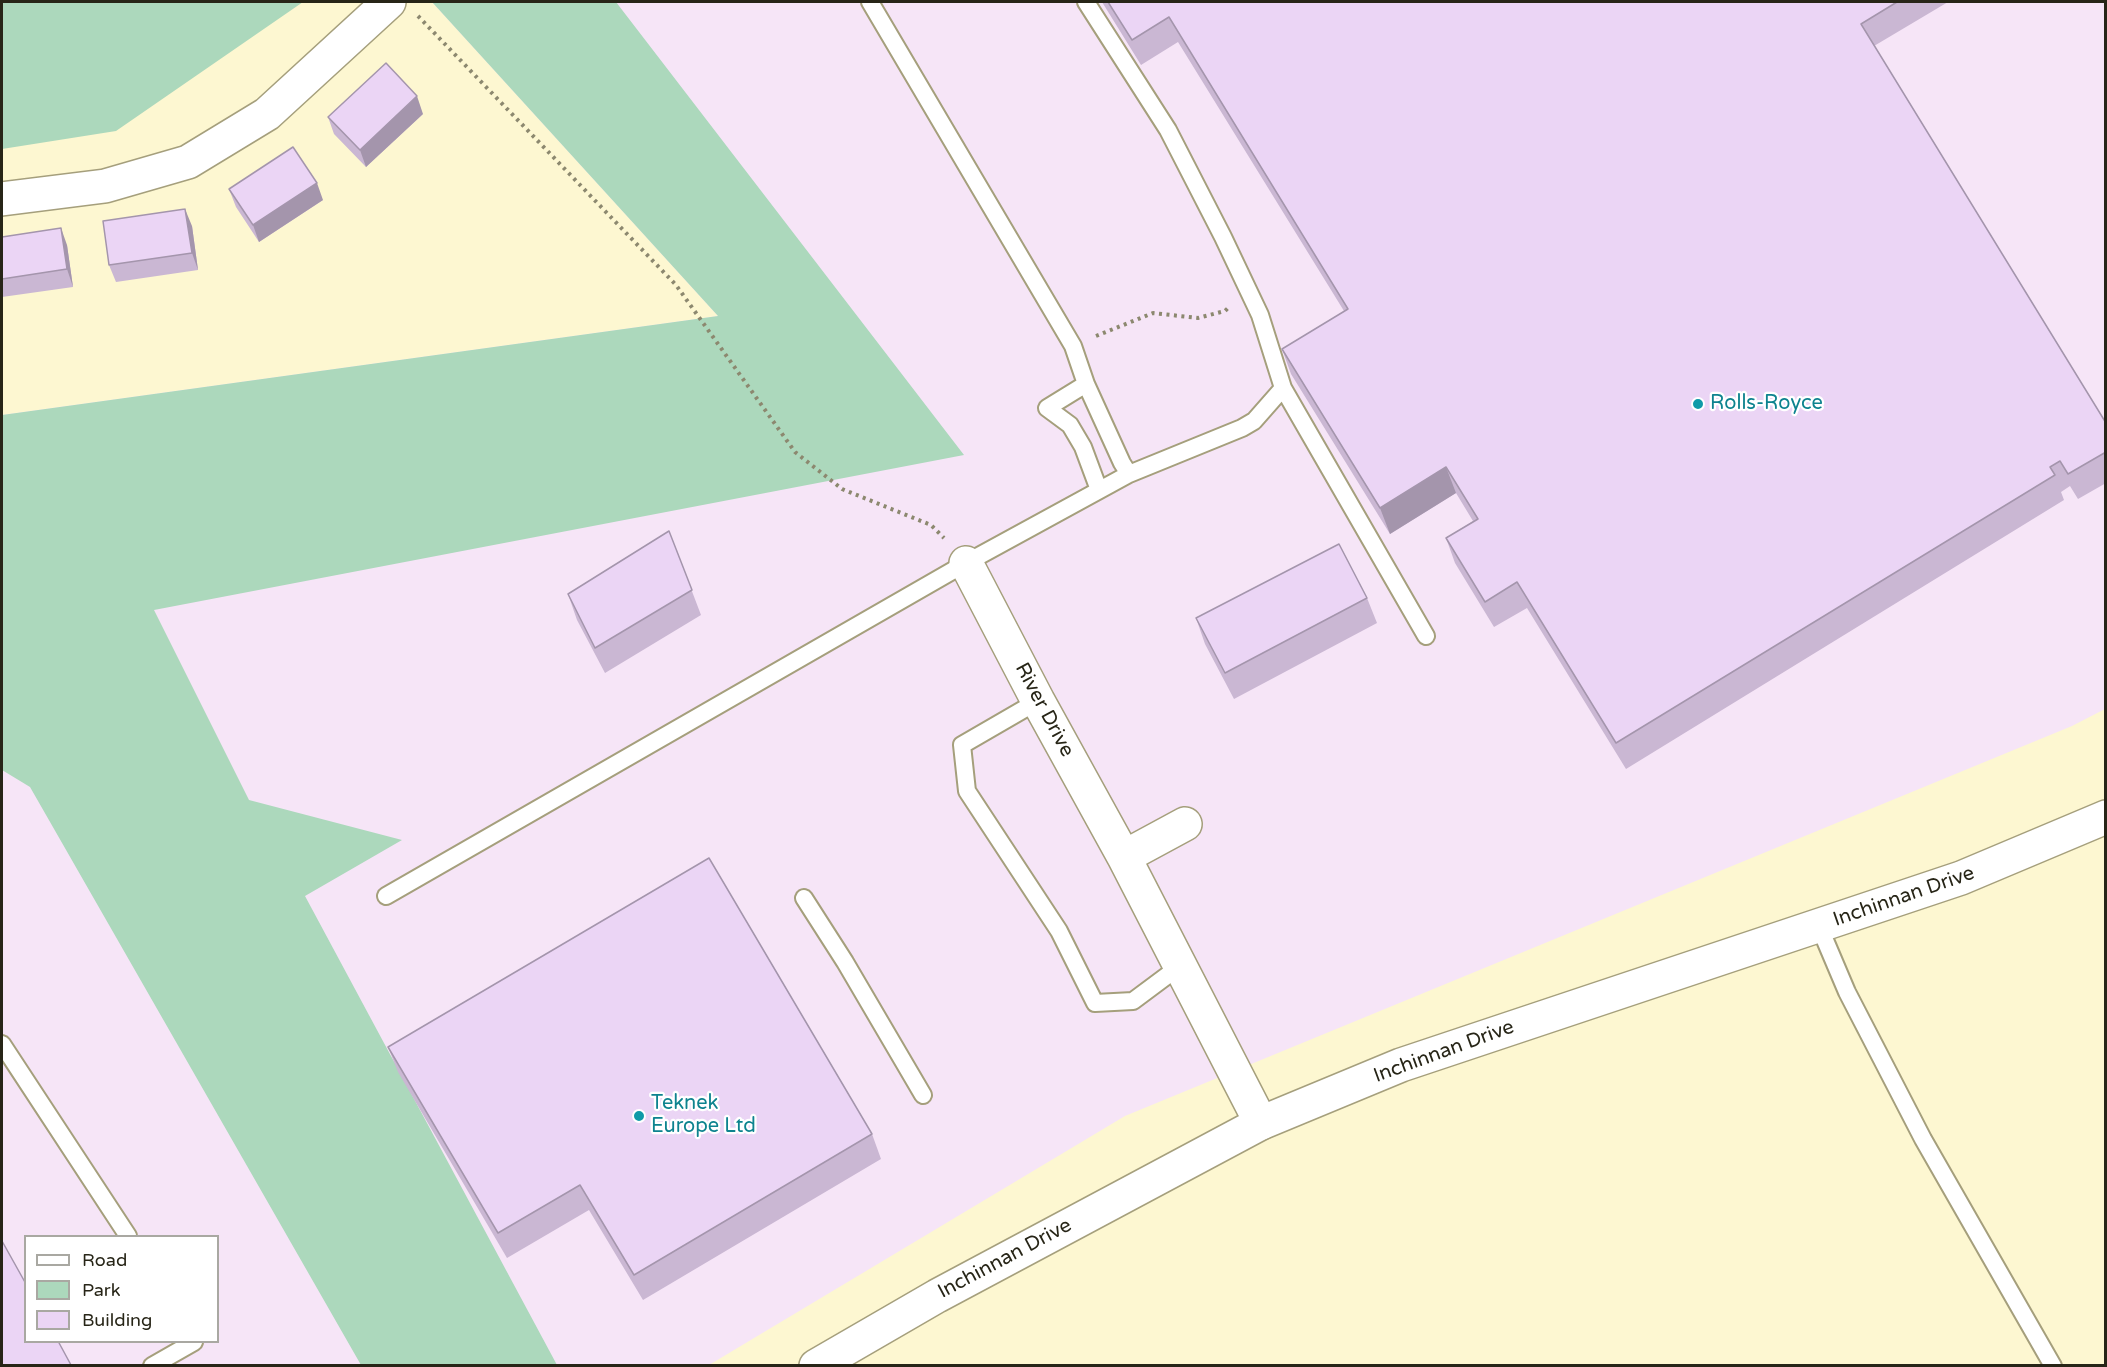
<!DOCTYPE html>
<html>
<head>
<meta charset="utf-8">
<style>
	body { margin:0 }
	#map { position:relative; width:2107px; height:1367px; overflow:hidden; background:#fdf7d1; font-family:"Varela Round",sans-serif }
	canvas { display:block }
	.frame { position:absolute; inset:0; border:3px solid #272517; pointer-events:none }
	.legend { position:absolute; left:24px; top:1235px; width:195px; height:108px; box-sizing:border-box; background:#fff; border:2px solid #a9a8a2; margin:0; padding:8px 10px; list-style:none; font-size:18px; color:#272517 }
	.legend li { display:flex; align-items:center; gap:12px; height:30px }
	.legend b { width:30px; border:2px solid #a9a8a2 }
</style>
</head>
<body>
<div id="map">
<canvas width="2107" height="1367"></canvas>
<div class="frame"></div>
<ul class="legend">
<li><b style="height:8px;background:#fff"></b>Road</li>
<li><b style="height:16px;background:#acd8bc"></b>Park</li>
<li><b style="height:16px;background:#ebd5f5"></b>Building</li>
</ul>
</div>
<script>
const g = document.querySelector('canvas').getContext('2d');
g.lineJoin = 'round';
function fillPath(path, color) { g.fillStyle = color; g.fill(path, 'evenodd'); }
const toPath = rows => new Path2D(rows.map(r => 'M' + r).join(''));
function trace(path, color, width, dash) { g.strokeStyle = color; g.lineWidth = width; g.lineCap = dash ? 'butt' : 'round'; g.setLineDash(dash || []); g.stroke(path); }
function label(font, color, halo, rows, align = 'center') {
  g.font = font + ' "Varela Round",sans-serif'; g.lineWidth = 4.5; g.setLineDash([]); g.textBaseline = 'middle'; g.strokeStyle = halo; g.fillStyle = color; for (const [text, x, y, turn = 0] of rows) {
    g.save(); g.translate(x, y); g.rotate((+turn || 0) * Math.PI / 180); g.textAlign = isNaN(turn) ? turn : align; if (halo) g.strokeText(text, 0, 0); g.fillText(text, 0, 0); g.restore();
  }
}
fillPath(toPath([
	[432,2,2105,2,2105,709,2072,726,1125,1116,709,1365,2,1365,2,415,718,316],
	[26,1236,218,1236,218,1342,26,1342]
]), '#f6e5f7');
fillPath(toPath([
	[2,2,303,2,116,131,2,149],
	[432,2,616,2,964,455,154,610,249,800,402,840,305,896,557,1365,361,1365,30,787,2,770,2,415,718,316]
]), '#acd8bc');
const lane = toPath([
	[870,2,1073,346,1086,384,1122,463,1129,474],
	[1086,384,1047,408,1070,425,1083,447,1099,490],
	[1283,388,1426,636],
	[1038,701,962,745,967,791,1059,931,1095,1003,1133,1001,1180,966],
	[386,896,966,563,1129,474,1242,428,1254,421,1283,388,1260,315,1223,237,1168,130,1086,2],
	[804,898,845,962,923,1095],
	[1819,926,1847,992,1923,1139,2053,1366],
	[2,1044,128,1236],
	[152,1366,194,1342]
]);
const street = toPath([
	[2,199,105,186,188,162,267,114,389,2],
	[966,563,1038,701,1124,857,1261,1123],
	[1124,857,1185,824]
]);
const secondary = toPath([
	[816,1366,937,1296,1261,1123,1401,1065,1961,878,2106,817]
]);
trace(lane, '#a59f7c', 20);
trace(street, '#a59f7c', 36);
trace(secondary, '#a59f7c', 36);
trace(toPath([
	[418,16,676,285,795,452,842,489,931,525,944,538],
	[1096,336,1153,313,1198,318,1225,311,1228,308]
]), '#8c886f', 4, [3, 4.5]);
trace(lane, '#fff', 16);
trace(street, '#fff', 33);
trace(secondary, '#fff', 33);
fillPath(toPath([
	[1102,2,1948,2,1874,46,2106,423,2106,483,2078,499,2070,486,2061,492,2064,500,1626,769,1527,608,1494,627,1455,563,1446,538,1473,521,1456,493,1390,534,1291,374,1282,349,1344,311,1178,42,1141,65],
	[423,114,366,167,334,134,328,117],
	[229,189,323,200,259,242,236,207],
	[192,226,198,270,116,282,109,265],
	[2,237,67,245,73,287,2,297],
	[669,531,701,615,605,673,577,620,568,594],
	[1367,598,1377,623,1234,699,1205,644,1196,618],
	[388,1047,872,1134,881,1159,643,1300,589,1210,507,1258,398,1072]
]), '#cab7d3');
fillPath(toPath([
	[417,96,423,114,366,167,360,150],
	[317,183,323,200,259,242,253,225],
	[185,209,192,226,198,270,192,253],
	[61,228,67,245,73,287,67,269],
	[1446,467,1456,493,1390,534,1380,508]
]), '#a495ac');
const building = toPath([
	[1108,2,1897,2,1861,24,2106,423,2106,452,2068,474,2060,461,2050,467,2055,475,1616,743,1517,582,1485,602,1446,538,1478,519,1446,467,1380,508,1282,349,1348,309,1169,17,1132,40,1108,2],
	[386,63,417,96,360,150,328,117,386,63],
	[293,147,317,183,253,225,229,189,293,147],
	[185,209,192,253,109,265,103,221,185,209],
	[61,228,67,269,2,279,2,237,61,228],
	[669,531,692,590,595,648,568,594,669,531],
	[1339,544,1367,598,1225,673,1196,618,1339,544],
	[709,858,872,1134,634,1275,580,1185,498,1233,388,1047,709,858],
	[2,1241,26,1284,26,1341,58,1341,71,1365,2,1365,2,1241]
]);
fillPath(building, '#ebd5f5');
trace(building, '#a495ac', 1.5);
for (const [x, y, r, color] of [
	[1698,404,6,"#0f9aa8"],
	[639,1116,6,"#0f9aa8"]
]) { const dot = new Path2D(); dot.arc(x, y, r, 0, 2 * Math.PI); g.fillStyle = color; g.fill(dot); trace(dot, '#fff', 2); }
label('20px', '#0d838f', '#fff', [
	["Rolls-Royce",1710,404],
	["Teknek",651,1104],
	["Europe Ltd",651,1127]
], 'left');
label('20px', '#272517', '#fff', [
	["River Drive",1044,710,62],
	["Inchinnan Drive",1904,897,-19],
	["Inchinnan Drive",1444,1052,-20],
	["Inchinnan Drive",1005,1259,-28]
]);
</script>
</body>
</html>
